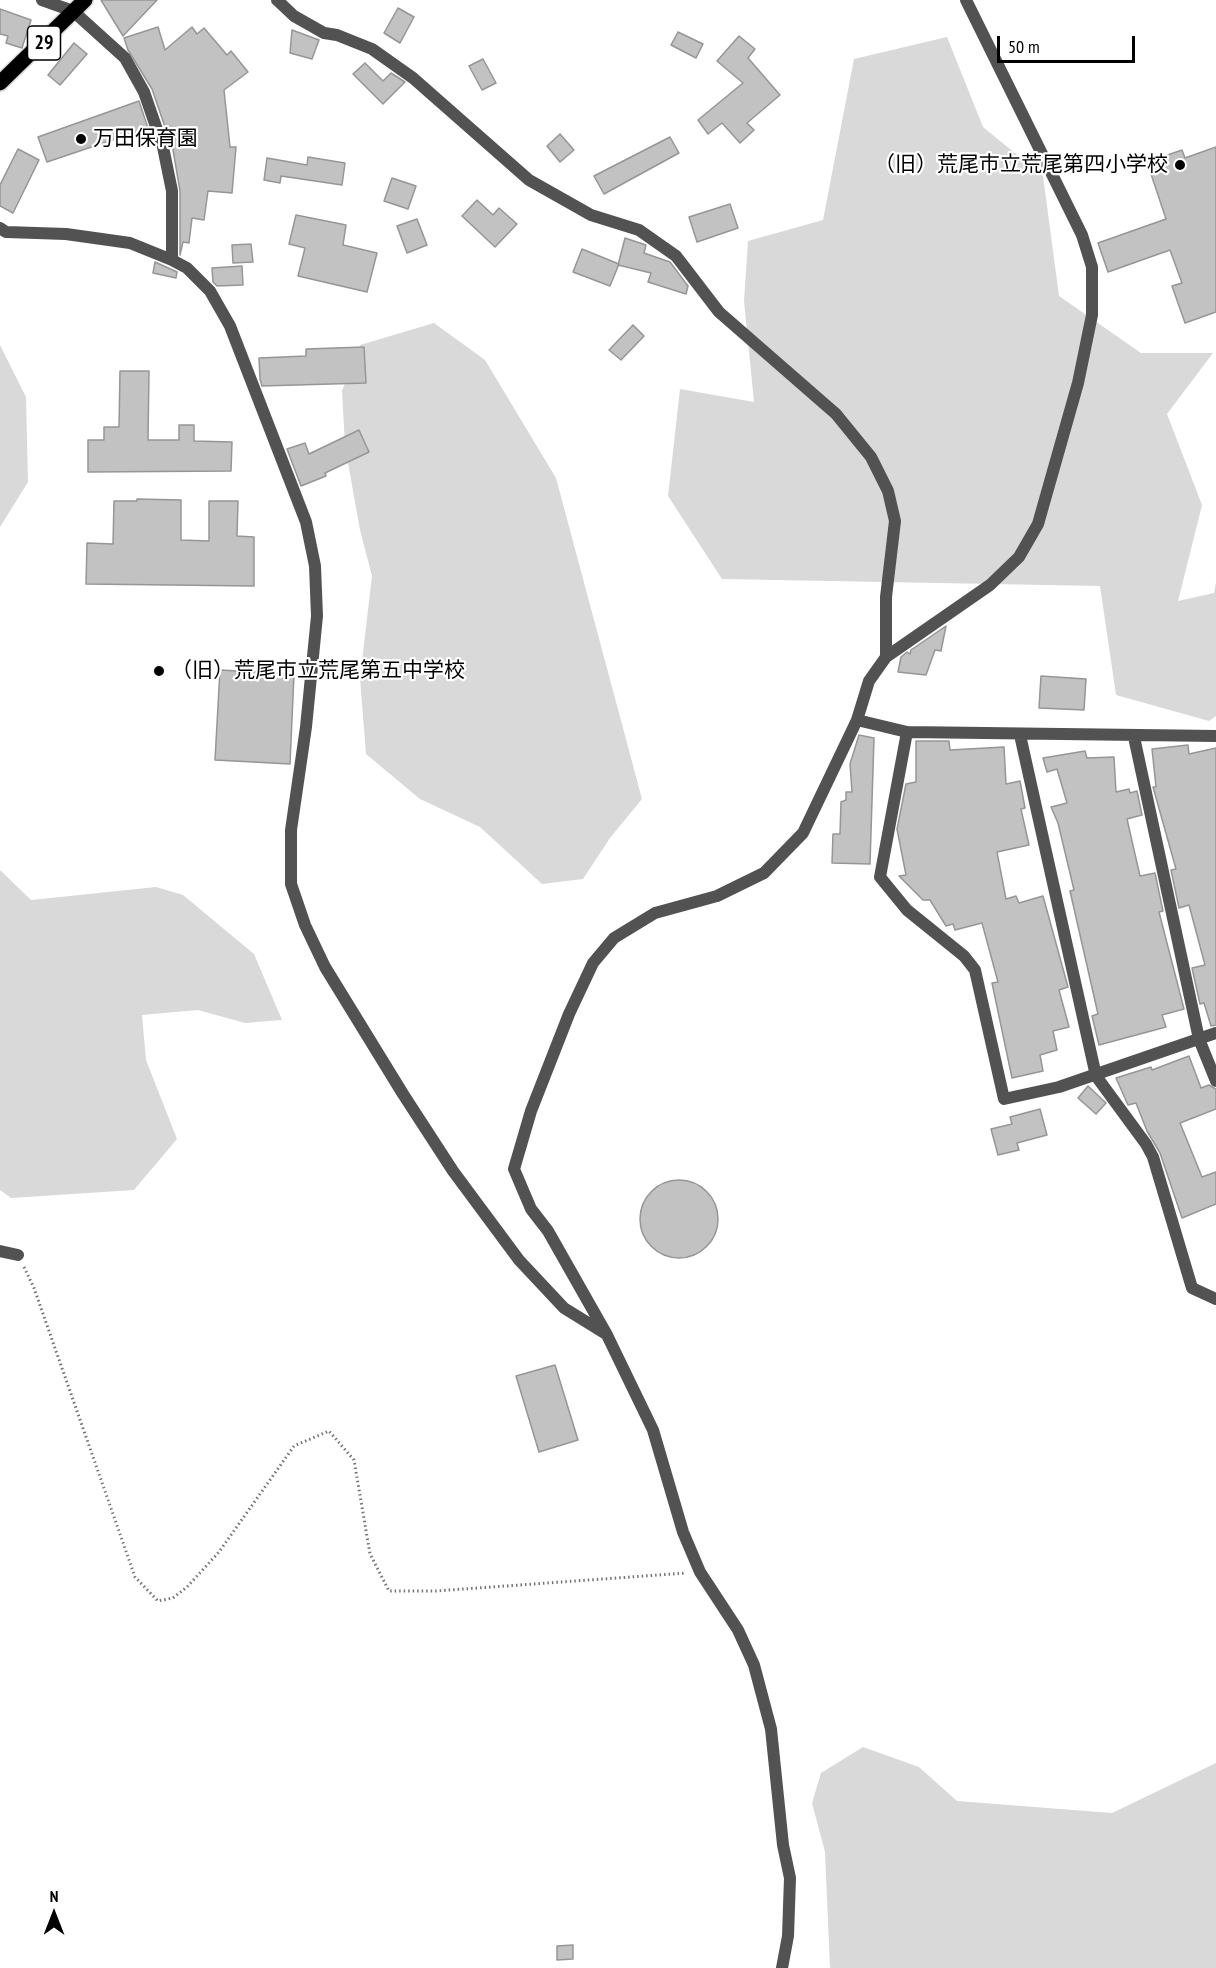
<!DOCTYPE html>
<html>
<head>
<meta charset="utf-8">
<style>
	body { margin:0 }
	#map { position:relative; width:1216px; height:1968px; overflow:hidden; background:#fff; font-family:"PT Sans Narrow",sans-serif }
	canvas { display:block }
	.north { position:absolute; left:24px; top:1884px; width:60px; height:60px; -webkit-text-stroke:4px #fff; paint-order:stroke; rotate:0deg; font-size:16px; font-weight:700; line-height:24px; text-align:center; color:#000 }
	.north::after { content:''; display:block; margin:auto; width:21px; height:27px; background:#000; clip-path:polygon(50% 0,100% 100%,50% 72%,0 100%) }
	.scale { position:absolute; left:997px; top:36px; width:138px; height:27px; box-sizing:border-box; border:3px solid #000; border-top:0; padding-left:8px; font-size:18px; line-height:21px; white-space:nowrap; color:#000; -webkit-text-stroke:4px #fff; paint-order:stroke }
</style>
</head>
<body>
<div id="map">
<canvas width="1216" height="1968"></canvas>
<div class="north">N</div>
<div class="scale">50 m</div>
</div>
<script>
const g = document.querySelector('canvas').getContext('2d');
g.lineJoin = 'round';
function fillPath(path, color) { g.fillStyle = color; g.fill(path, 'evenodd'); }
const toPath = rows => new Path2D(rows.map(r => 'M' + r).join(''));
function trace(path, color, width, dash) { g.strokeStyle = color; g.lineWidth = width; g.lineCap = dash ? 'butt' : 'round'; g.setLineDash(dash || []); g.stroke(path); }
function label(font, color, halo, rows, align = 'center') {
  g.font = font + ' "PT Sans Narrow","Noto Sans JP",sans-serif'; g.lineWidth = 4.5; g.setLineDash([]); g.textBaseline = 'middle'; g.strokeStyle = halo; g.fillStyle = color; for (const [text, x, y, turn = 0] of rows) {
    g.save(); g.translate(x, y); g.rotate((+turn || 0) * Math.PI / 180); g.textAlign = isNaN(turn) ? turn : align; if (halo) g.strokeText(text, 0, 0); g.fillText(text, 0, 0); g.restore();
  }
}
fillPath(toPath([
	[947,37,983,127,1043,176,1059,296,1141,353,1213,353,1167,414,1202,505,1178,601,1214,593,1216,582,1216,716,1209,721,1116,695,1100,586,722,579,668,496,680,389,754,402,744,301,748,241,823,220,854,59],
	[434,323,485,360,556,478,642,799,610,838,583,879,542,884,480,827,420,799,366,754,360,678,372,576,360,530,345,446,342,391,360,345],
	[0,345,26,397,28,482,0,527],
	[0,870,31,900,156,887,183,895,254,954,282,1020,245,1023,198,1010,142,1015,146,1060,177,1139,134,1190,11,1198,0,1190],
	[863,1747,919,1767,957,1801,1112,1813,1216,1763,1216,1968,830,1968,825,1852,812,1803,821,1773]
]), '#d9d9d9');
const building = toPath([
	[101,0,157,0,123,36,101,0],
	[398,8,414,17,400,43,384,33,398,8],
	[0,9,31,20,22,48,6,43,8,36,0,34,0,9],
	[158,27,165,50,192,27,197,34,204,28,227,55,231,51,248,72,224,90,230,147,236,147,232,193,208,191,204,220,192,218,189,243,183,242,180,255,180,191,169,126,165,127,152,89,128,50,124,38,158,27],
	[292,30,319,40,312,59,290,53,292,30],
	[678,32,703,44,696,58,671,45,678,32],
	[739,36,755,49,748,58,780,95,747,123,754,130,740,143,722,123,708,134,698,120,743,83,717,61,739,36],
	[74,43,87,54,60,85,48,75,74,43],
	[483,59,496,83,482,90,469,66,483,59],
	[365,63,383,81,391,73,405,82,383,104,353,74,365,63],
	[139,101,148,128,47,162,38,137,139,101],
	[560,134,574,150,560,162,547,146,560,134],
	[670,137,679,153,604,194,594,176,670,137],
	[1216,147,1216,312,1185,323,1172,286,1182,283,1170,250,1108,272,1098,243,1166,219,1147,162,1182,150,1185,158,1216,147],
	[18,149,39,160,13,213,0,206,0,185,18,149],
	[308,157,345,163,342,185,281,176,280,183,264,180,267,158,307,165,308,157],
	[392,178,416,186,408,209,384,201,392,178],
	[477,200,493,215,499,208,517,224,495,247,462,216,477,200],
	[730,204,738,228,697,242,689,217,730,204],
	[296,215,346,225,343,245,377,253,367,292,298,276,305,248,289,244,296,215],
	[417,219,427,245,407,253,397,226,417,219],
	[625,238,646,245,644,253,670,262,688,286,686,294,648,282,651,273,618,265,625,238],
	[251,244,253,262,233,263,232,245,251,244],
	[582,249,619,264,610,286,573,272,582,249],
	[155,262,177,272,176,278,153,273,155,262],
	[242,266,243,285,217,286,213,282,212,268,242,266],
	[633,325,644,336,621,360,609,350,633,325],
	[364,347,366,383,262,386,260,379,259,358,306,356,306,349,364,347],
	[120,371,149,371,148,440,179,440,179,425,194,425,194,441,232,442,231,471,88,472,88,440,104,440,104,427,119,427,120,371],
	[359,430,369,452,325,473,326,476,301,486,287,449,305,443,309,454,359,430],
	[137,499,181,500,181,540,209,541,209,501,238,501,237,536,254,537,254,586,86,584,87,543,113,544,114,501,137,501,137,499],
	[946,626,941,651,935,650,926,675,898,672,901,657,907,652,910,654,911,650,946,626],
	[220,670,294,674,290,764,215,760,220,670],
	[1041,676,1086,679,1084,710,1039,708,1041,676],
	[859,735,874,738,870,864,832,863,833,834,840,834,841,802,846,800,846,792,852,792,850,764,859,735],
	[916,741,949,741,950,750,1004,747,1006,784,1020,781,1025,808,1021,809,1029,845,997,852,1006,899,1016,896,1019,903,1043,896,1068,987,1059,990,1069,1027,1053,1031,1057,1050,1040,1055,1043,1071,1012,1078,992,983,998,982,982,923,955,930,953,924,946,926,930,900,923,900,899,876,906,875,897,829,906,784,916,782,916,741],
	[1188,745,1189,754,1216,748,1216,1025,1211,1026,1204,1003,1200,1004,1192,968,1205,965,1189,905,1179,908,1171,870,1176,869,1153,787,1156,787,1152,749,1188,745],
	[1085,751,1087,758,1114,757,1116,792,1129,789,1130,793,1137,791,1142,815,1127,819,1140,876,1155,873,1163,911,1159,912,1184,1009,1162,1015,1166,1027,1099,1045,1092,1016,1098,1014,1070,891,1074,890,1058,823,1051,807,1067,803,1057,769,1047,772,1043,758,1085,751],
	[1189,1056,1201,1088,1209,1085,1216,1089,1216,1109,1180,1123,1202,1177,1216,1172,1216,1204,1182,1218,1160,1153,1147,1131,1136,1103,1128,1105,1116,1078,1151,1067,1152,1070,1189,1056],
	[1088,1086,1106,1103,1096,1114,1078,1098,1088,1086],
	[1040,1109,1047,1135,1017,1143,1019,1150,998,1155,991,1129,1012,1124,1010,1117,1040,1109],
	'640 1219a39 39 0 1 1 78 0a39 39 0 1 1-78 0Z',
	[555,1365,578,1440,539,1452,516,1376,555,1365],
	[573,1945,573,1959,557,1960,557,1946,573,1945]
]);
fillPath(building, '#c2c2c2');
trace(building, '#969696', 1.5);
const primary = toPath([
	[0,83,85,0]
]);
trace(primary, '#dbdbdb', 18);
trace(toPath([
	[24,1267,34,1288,135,1577,158,1601,173,1598,187,1587,219,1552,294,1446,329,1431,354,1460,370,1554,389,1591,436,1591,686,1573]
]), '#747474', 3, [1.5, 3]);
trace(toPath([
	[42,0,73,11,125,58,144,92,163,147,172,191,172,260],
	[277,0,294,16,324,33,337,35,372,49,413,78,529,180,591,215,639,230,676,256,719,312,836,414,871,457,888,491,895,521,886,597,886,657],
	[0,228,6,232,66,234,130,243,172,260,187,268,210,291,230,326,306,522,315,566,317,616,306,727,291,830,291,884,305,925,325,967,403,1094,453,1171,519,1260,564,1308,606,1334],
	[857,720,907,732,1216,736],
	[907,732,880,877,907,910,964,956,975,970,1004,1099,1059,1087,1216,1033],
	[1020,735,1096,1076,1146,1144,1153,1157,1192,1288,1216,1299],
	[1134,737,1199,1039,1216,1081],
	[0,1251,18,1255],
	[782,1968,788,1936,790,1878,783,1845,771,1729,754,1665,738,1630,700,1572,683,1532,653,1430,607,1335,548,1231,531,1209,514,1169,531,1111,569,1014,593,963,614,938,655,913,717,896,764,873,803,833,857,720,869,681,886,657,990,585,1019,557,1038,524,1078,383,1092,315,1092,267,1082,235,966,0]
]), '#525252', 12);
trace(primary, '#000', 15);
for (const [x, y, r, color] of [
	[81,139,6,"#000"],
	[1180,165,6,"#000"],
	[159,671,6,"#000"]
]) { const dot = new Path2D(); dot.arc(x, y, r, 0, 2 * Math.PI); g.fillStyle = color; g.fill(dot); trace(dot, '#fff', 2); }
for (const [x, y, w] of [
	[44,43,33]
]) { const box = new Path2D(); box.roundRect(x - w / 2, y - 17, w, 34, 4.5); g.fillStyle = '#fff'; g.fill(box); trace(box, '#000', 1.5); }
label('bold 20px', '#000', null, [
	["29",44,43]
]);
label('21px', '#000', '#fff', [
	["万田保育園",93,139],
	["（旧）荒尾市立荒尾第四小学校",1168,165,"right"],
	["（旧）荒尾市立荒尾第五中学校",171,671]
], 'left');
</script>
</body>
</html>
